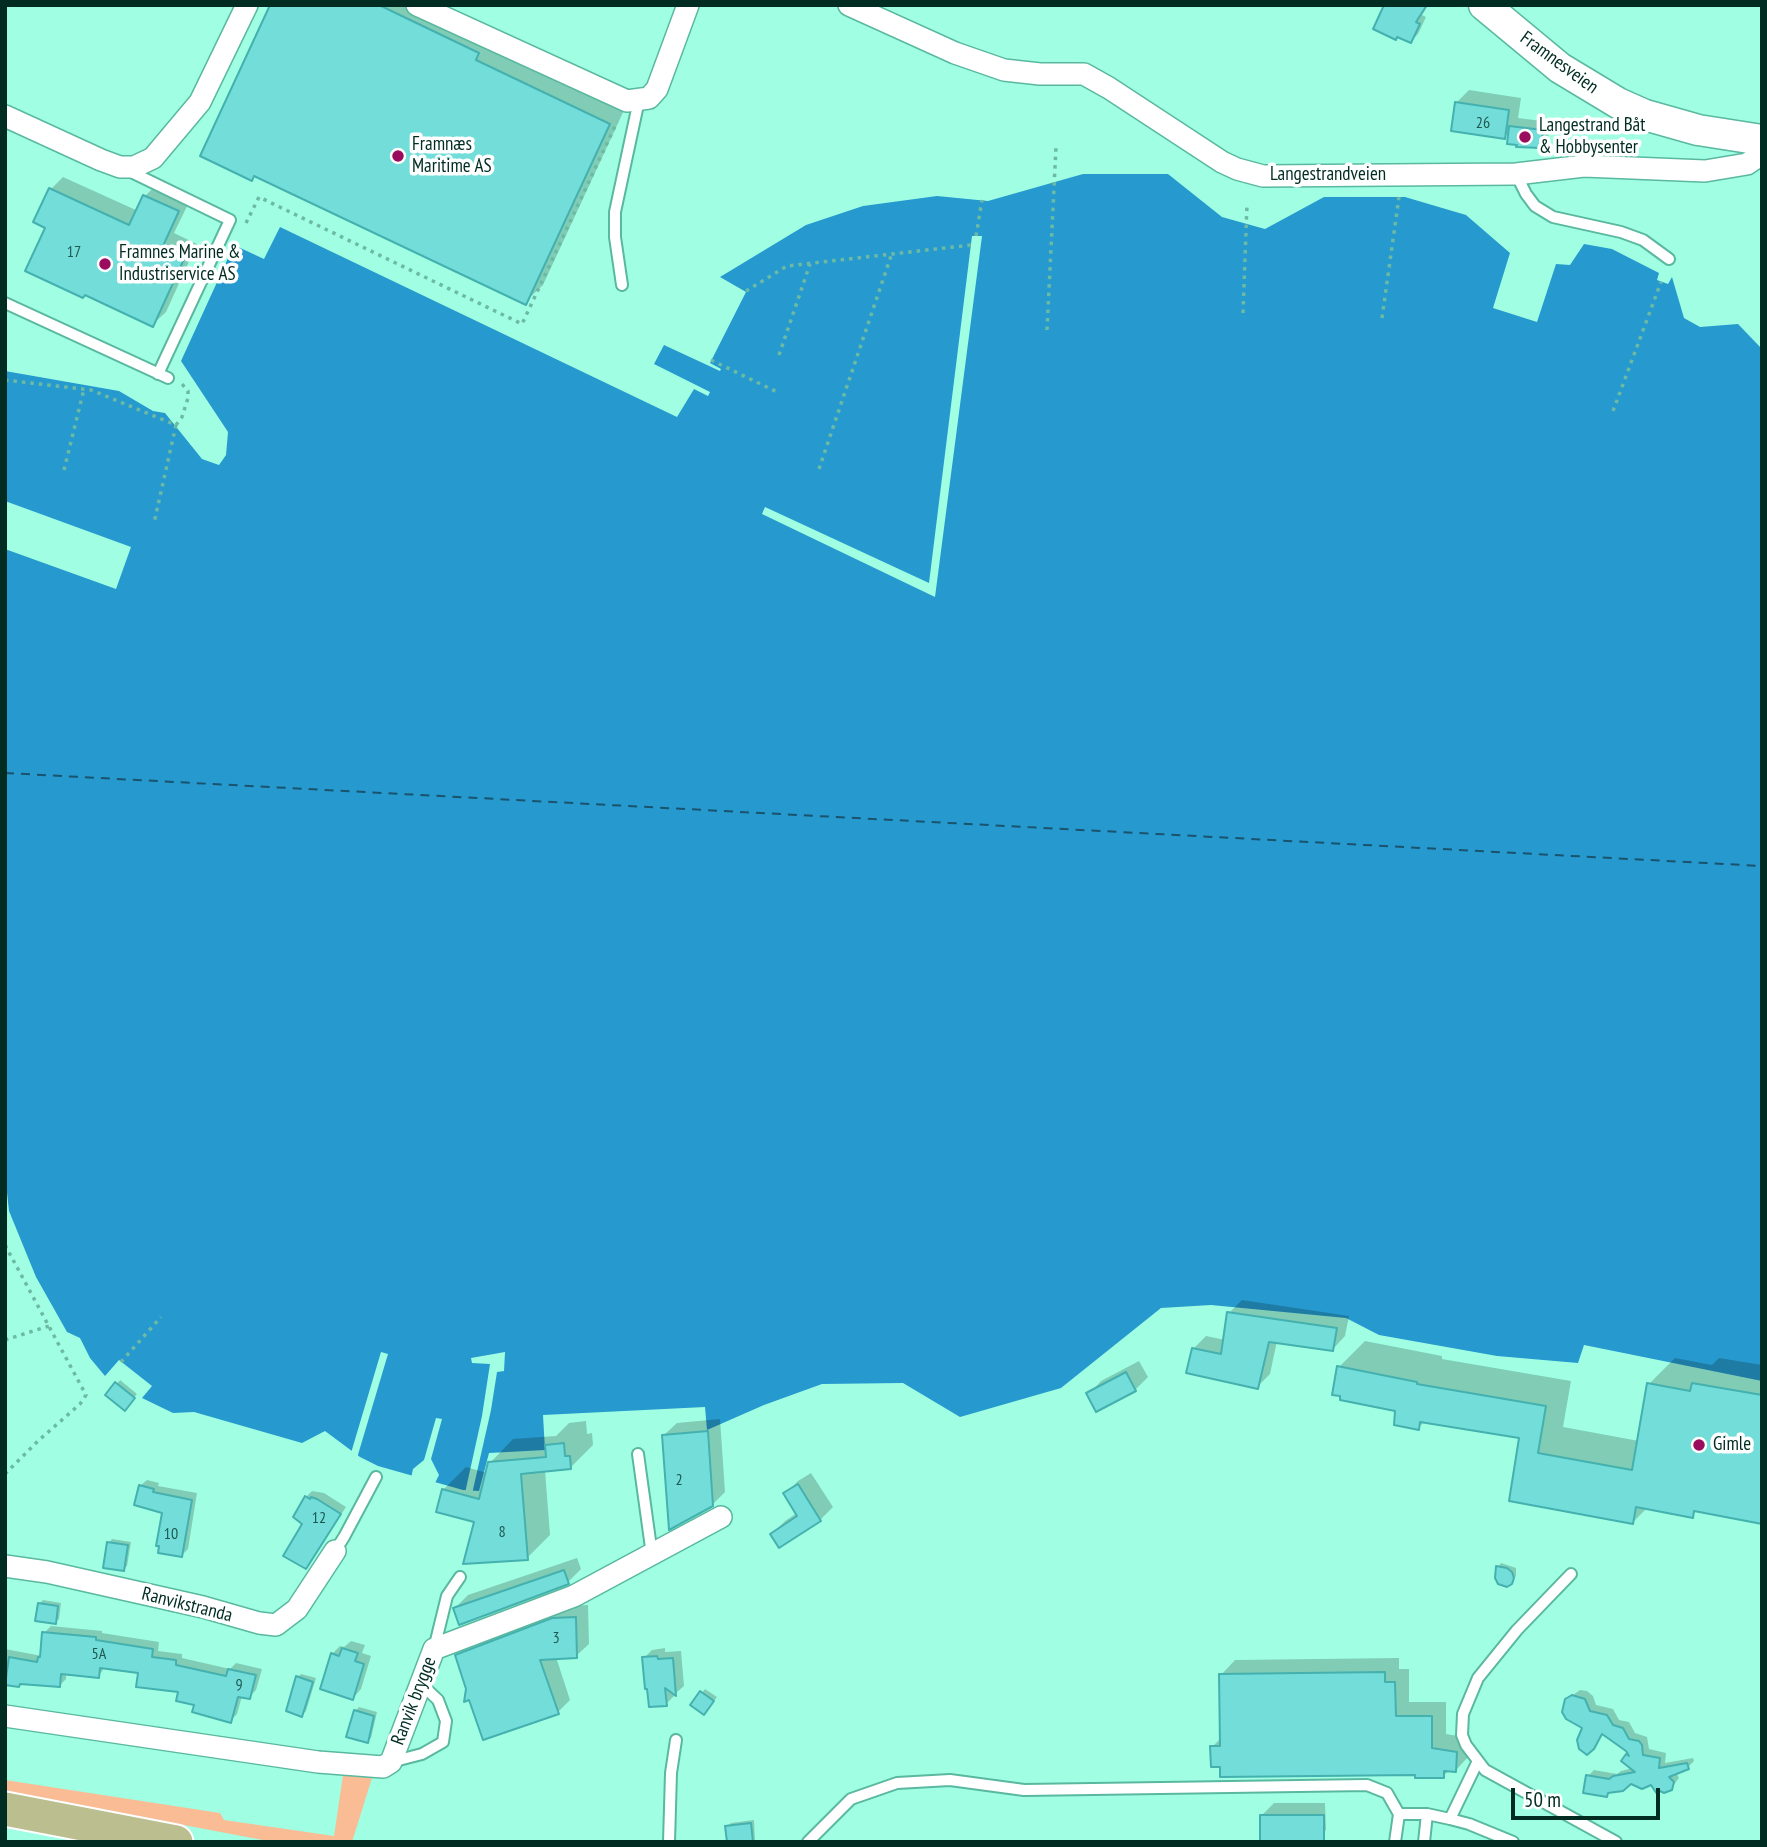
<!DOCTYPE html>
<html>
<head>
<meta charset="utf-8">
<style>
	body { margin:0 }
	#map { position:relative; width:1767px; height:1847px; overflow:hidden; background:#a0ffe3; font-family:"PT Sans Narrow",sans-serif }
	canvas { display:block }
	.frame { position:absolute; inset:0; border:7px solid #012c22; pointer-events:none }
	.scale { position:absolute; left:1511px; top:1788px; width:149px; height:32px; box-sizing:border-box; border:4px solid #012c22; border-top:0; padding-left:9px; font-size:21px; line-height:24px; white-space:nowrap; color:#012c22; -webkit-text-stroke:5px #fff; paint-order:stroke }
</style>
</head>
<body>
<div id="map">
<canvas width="1767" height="1847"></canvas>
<div class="frame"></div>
<div class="scale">50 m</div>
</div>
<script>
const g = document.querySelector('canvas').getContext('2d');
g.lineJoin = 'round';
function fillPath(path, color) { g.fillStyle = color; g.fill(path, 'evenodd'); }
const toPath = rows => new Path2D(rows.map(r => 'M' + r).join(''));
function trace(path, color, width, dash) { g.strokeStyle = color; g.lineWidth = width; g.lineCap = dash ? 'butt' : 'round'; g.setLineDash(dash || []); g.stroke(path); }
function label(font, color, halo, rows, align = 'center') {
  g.font = font + ' "PT Sans Narrow",sans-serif'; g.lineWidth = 7; g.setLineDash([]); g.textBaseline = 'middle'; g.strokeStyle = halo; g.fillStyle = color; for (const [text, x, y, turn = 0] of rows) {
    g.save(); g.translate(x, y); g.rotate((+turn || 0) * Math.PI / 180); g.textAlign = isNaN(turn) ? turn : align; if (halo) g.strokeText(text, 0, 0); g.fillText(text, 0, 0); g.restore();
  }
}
fillPath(toPath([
	[343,1775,372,1778,352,1842,273,1842,5,1791,5,1780,220,1813,224,1820,334,1836]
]), '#f9bc95');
fillPath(toPath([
	[1083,174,1168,174,1222,217,1265,229,1324,197,1405,197,1466,215,1510,253,1493,308,1537,322,1556,264,1570,265,1584,244,1612,249,1659,273,1657,280,1668,284,1672,277,1684,318,1700,327,1738,324,1762,349,1762,1381,1584,1345,1578,1363,1497,1356,1379,1335,1346,1318,1211,1305,1161,1308,1061,1388,960,1417,903,1383,822,1384,764,1405,707,1430,705,1407,543,1415,545,1450,489,1453,479,1491,463,1490,378,1466,360,1457,325,1431,302,1443,194,1412,173,1413,142,1398,152,1386,119,1360,105,1376,90,1358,80,1338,67,1332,36,1277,9,1211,5,1174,5,549,116,589,131,547,5,501,5,371,119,391,153,411,165,413,202,459,219,465,226,455,228,432,181,361,234,245,264,259,280,227,677,417,694,389,708,396,710,392,654,364,664,345,720,371,721,369,710,363,746,292,720,277,806,225,863,206,937,196,988,201]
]), '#269ace');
fillPath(toPath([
	[972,236,982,236,935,597,762,514,765,507,929,583],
	[381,1352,388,1354,357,1458,351,1453],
	[505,1352,504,1371,497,1372,491,1410,472,1494,465,1493,482,1416,490,1364,472,1363,471,1358],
	[436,1418,442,1419,431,1459,439,1475,435,1483,411,1478,413,1469,424,1460]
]), '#a0ffe3');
fillPath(toPath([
	[272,5,432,5,626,106,543,285,525,302,256,175,251,179],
	[1386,5,1428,5,1422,15,1426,17,1418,34,1411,41,1398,35],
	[1469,90,1521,98,1518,118,1550,122,1548,138,1540,146,1511,131,1504,137,1456,103],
	[63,177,138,211,145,196,158,183,191,198,174,233,197,244,166,312,153,324,47,227,51,189],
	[1242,1300,1349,1316,1345,1336,1333,1349,1277,1341,1270,1374,1257,1387,1194,1348,1206,1336,1225,1340,1229,1313],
	[1365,1341,1442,1356,1442,1359,1571,1381,1563,1427,1639,1441,1649,1384,1675,1358,1712,1365,1719,1358,1762,1365,1762,1522,1697,1510,1692,1516,1647,1508,1633,1522,1511,1500,1521,1436,1425,1421,1418,1428,1397,1409,1339,1367],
	[1139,1361,1148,1377,1135,1390,1089,1394,1101,1381],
	[120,1380,137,1394,128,1405,117,1384],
	[720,1419,725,1492,712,1505,664,1435,677,1423],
	[586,1421,587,1434,592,1433,593,1445,570,1468,545,1470,550,1535,527,1558,476,1521,443,1490,466,1467,487,1473,490,1463,513,1439,556,1436,569,1423],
	[811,1473,833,1507,820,1520,779,1546,772,1534,785,1521,797,1513,785,1494,798,1481],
	[147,1480,159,1483,158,1486,197,1493,188,1549,181,1556,164,1511,140,1486],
	[312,1491,324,1493,346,1507,306,1567,306,1497],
	[112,1539,131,1542,127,1566,124,1569,109,1543],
	[577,1558,581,1569,568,1582,455,1608,468,1595],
	[1501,1563,1516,1568,1516,1576,1508,1584,1498,1567],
	[43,1600,61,1603,59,1619,55,1622,39,1604],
	[588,1605,589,1644,576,1656,556,1657,570,1700,558,1712,468,1689,457,1656,470,1643,566,1606],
	[51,1626,102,1631,102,1633,159,1642,158,1651,182,1654,182,1658,230,1669,236,1663,262,1669,256,1690,249,1697,242,1696,237,1714,230,1721,196,1703,180,1690,140,1671,105,1667,98,1677,66,1673,66,1679,59,1686,22,1682,19,1685,5,1683,5,1649,42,1656,44,1633],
	[351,1641,365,1645,362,1653,371,1656,361,1689,353,1698,332,1654,340,1646,344,1647],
	[665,1648,665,1652,681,1651,684,1686,676,1693,674,1692,674,1696,666,1704,644,1658,652,1650],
	[1399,1658,1399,1669,1409,1669,1409,1702,1446,1702,1446,1734,1470,1738,1470,1755,1456,1770,1450,1770,1443,1776,1222,1765,1212,1747,1221,1738,1221,1675,1235,1660],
	[301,1674,316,1678,306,1711,302,1715,298,1677],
	[705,1689,717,1697,708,1709,693,1705],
	[1580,1690,1587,1691,1593,1696,1596,1705,1613,1709,1619,1720,1629,1722,1635,1733,1647,1737,1649,1749,1666,1753,1665,1763,1693,1758,1694,1761,1688,1767,1676,1772,1679,1778,1669,1791,1660,1789,1657,1791,1652,1783,1630,1782,1611,1791,1606,1795,1588,1776,1594,1770,1617,1774,1621,1771,1633,1768,1627,1755,1629,1753,1604,1733,1587,1753,1584,1727,1565,1715,1563,1708,1566,1700],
	[359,1707,377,1712,371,1738,367,1741,348,1735,356,1710],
	[1274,1803,1325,1803,1326,1830,1313,1842,1261,1816],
	[754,1820,755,1842,729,1842,727,1826,731,1823]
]), '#0003');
trace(toPath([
	[5,773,1762,866]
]), '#19536e', 2, [9, 7]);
const building = toPath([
	[270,5,379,5,479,53,476,60,610,124,526,305,254,176,252,181,200,156,270,5],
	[1384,5,1427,5,1416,22,1420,24,1411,43,1397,37,1396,40,1373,29,1384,5],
	[1455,102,1509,110,1505,139,1451,131,1455,102],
	[1509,126,1543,130,1541,148,1516,147,1517,145,1507,144,1509,126],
	[49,188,129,225,143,195,179,211,163,246,185,257,153,327,85,295,83,298,25,271,45,228,33,222,49,188],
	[1227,1312,1337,1328,1333,1351,1269,1342,1258,1389,1186,1373,1192,1348,1221,1354,1227,1312],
	[1337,1366,1417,1382,1417,1384,1546,1406,1538,1453,1632,1470,1647,1383,1690,1391,1692,1383,1762,1395,1762,1524,1694,1511,1693,1518,1636,1507,1633,1524,1509,1501,1519,1438,1420,1422,1419,1430,1394,1425,1395,1411,1340,1400,1340,1396,1332,1395,1337,1366],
	[1126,1372,1136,1391,1096,1412,1086,1393,1126,1372],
	[115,1382,135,1398,125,1411,105,1395,115,1382],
	[708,1431,713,1506,669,1530,662,1435,708,1431],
	[564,1443,565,1456,570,1456,571,1469,521,1474,528,1560,463,1564,474,1522,436,1512,442,1489,479,1499,488,1462,546,1457,545,1445,564,1443],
	[798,1484,821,1521,779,1548,770,1534,797,1516,783,1493,798,1484],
	[139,1485,154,1489,153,1492,192,1500,182,1557,158,1553,159,1546,156,1546,162,1513,134,1505,139,1485],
	[305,1496,310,1499,311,1497,317,1499,341,1514,306,1569,283,1556,302,1524,293,1517,305,1496],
	[107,1542,128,1545,124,1571,103,1568,107,1542],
	[1496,1566,1507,1568,1512,1572,1514,1578,1512,1584,1507,1587,1498,1584,1495,1578,1496,1566],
	[564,1570,569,1584,459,1625,453,1608,564,1570],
	[38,1603,58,1606,56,1624,35,1621,38,1603],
	[576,1617,577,1658,540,1660,559,1714,483,1740,469,1700,464,1702,466,1689,455,1655,552,1618,576,1617],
	[42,1632,96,1637,96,1640,153,1649,152,1657,176,1660,176,1665,226,1676,228,1669,256,1675,250,1699,238,1697,231,1723,192,1712,194,1705,176,1701,178,1692,136,1687,138,1673,100,1668,99,1678,61,1674,60,1687,20,1684,19,1687,5,1685,9,1657,37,1662,38,1657,40,1657,42,1632],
	[342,1648,358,1653,355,1661,364,1664,353,1700,320,1689,331,1653,339,1656,342,1648],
	[657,1656,658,1659,673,1658,676,1696,665,1688,667,1706,649,1707,647,1689,645,1689,642,1657,657,1656],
	[1385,1672,1385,1682,1395,1682,1396,1716,1432,1716,1432,1748,1457,1752,1456,1772,1444,1771,1444,1778,1415,1778,1415,1775,1220,1777,1220,1767,1211,1767,1210,1746,1220,1746,1219,1674,1385,1672],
	[296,1676,313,1682,302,1717,286,1711,296,1676],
	[700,1691,714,1701,704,1715,690,1705,700,1691],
	[1572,1695,1585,1699,1590,1711,1607,1715,1613,1725,1623,1728,1629,1739,1639,1741,1642,1745,1643,1755,1660,1758,1659,1768,1687,1763,1689,1769,1669,1777,1674,1782,1672,1790,1664,1793,1658,1790,1657,1794,1651,1785,1642,1789,1631,1784,1623,1791,1608,1793,1607,1797,1583,1793,1586,1775,1609,1779,1613,1776,1635,1772,1621,1761,1626,1754,1629,1756,1626,1751,1602,1734,1594,1749,1587,1755,1579,1749,1577,1740,1582,1728,1566,1719,1562,1712,1565,1699,1572,1695],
	[354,1710,374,1716,368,1743,346,1737,354,1710],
	[1260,1815,1324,1815,1324,1842,1260,1842,1260,1815],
	[751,1823,753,1842,727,1842,725,1826,751,1823]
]);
fillPath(building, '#73ddda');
trace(building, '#44b1af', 2);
const service = toPath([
	[127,170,230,220,158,374],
	[1516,174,1526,194,1535,206,1553,217,1621,232,1643,240,1669,259],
	[622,285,615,237,615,212,639,100],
	[5,303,168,378],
	[638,1454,652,1555],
	[335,1551,344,1537,376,1477],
	[1571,1574,1517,1630,1478,1678,1463,1714,1462,1735,1466,1745,1485,1770,1616,1842],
	[434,1649,447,1596,460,1577],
	[391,1762,422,1754,443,1742,446,1721,438,1700,421,1684],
	[1450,1819,1477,1763],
	[669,1842,671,1773,676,1740],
	[808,1842,851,1799,897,1783,950,1780,1024,1790,1367,1785,1387,1793,1399,1814,1427,1814,1450,1819,1469,1824,1513,1842],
	[1395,1842,1399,1814],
	[1424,1842,1427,1814]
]);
const minor = toPath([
	[417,5,627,101,649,98,657,89,688,5],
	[849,5,955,53,1004,70,1040,74,1084,74,1109,88,1222,162,1237,169,1263,176,1516,174,1584,166,1705,171,1747,164,1762,154],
	[5,116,101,160,120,167,134,167,153,158,200,102,247,5],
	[5,1566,47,1572,203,1607,259,1623,276,1625,297,1609,335,1551],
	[5,1716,318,1762,383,1767,391,1762,434,1649,574,1596,721,1517]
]);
const secondary = toPath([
	[1484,5,1560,68,1618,103,1645,115,1698,130,1762,140]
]);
const primary = toPath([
	[5,1809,176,1842]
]);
trace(service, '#59b89f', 14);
trace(minor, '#59b89f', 24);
trace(secondary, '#59b89f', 33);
trace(primary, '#fff', 37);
trace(toPath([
	[246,223,259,197,522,324,617,122],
	[976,236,982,200],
	[746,291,787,266,971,245],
	[1243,313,1247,205],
	[1382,318,1399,197],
	[1047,330,1056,147],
	[779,355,810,264],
	[711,360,777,392],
	[5,380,91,390,176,425,154,523],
	[1613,411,1661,282],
	[176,425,182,417,188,398,188,391,182,384],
	[819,469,892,253],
	[64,470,84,389],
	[5,1245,86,1395,80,1404,38,1441,5,1474],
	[5,1340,49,1326],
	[121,1362,161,1317]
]), '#6cbaa4', 3.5, [3.5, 5]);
trace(service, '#fff', 10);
trace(minor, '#fff', 21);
trace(secondary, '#fff', 30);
trace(primary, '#bbbf90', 33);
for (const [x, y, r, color] of [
	[1525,137,7,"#9a0d5e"],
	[398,156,7,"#9a0d5e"],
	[105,264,7,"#9a0d5e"],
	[1699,1445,7,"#9a0d5e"]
]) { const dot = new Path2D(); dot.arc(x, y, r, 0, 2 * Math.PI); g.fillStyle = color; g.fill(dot); trace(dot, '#fff', 2.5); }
label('16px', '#1e5850', null, [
	["26",1483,123],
	["17",74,252],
	["2",679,1480],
	["12",319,1518],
	["8",502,1532],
	["10",171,1534],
	["3",556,1638],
	["5A",99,1654],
	["9",239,1685]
]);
label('19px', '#012c22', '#fff', [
	["Framnesveien",1559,63,36],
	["Langestrandveien",1328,175],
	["Ranvikstranda",187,1605,14],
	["Ranvik brygge",414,1701,-69]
]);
label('19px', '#012c22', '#fff', [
	["Langestrand Båt",1539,126],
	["& Hobbysenter",1539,148],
	["Framnæs",412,145],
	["Maritime AS",412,167],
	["Framnes Marine &",119,253],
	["Industriservice AS",119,275],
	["Gimle",1713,1445]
], 'left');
</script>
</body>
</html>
